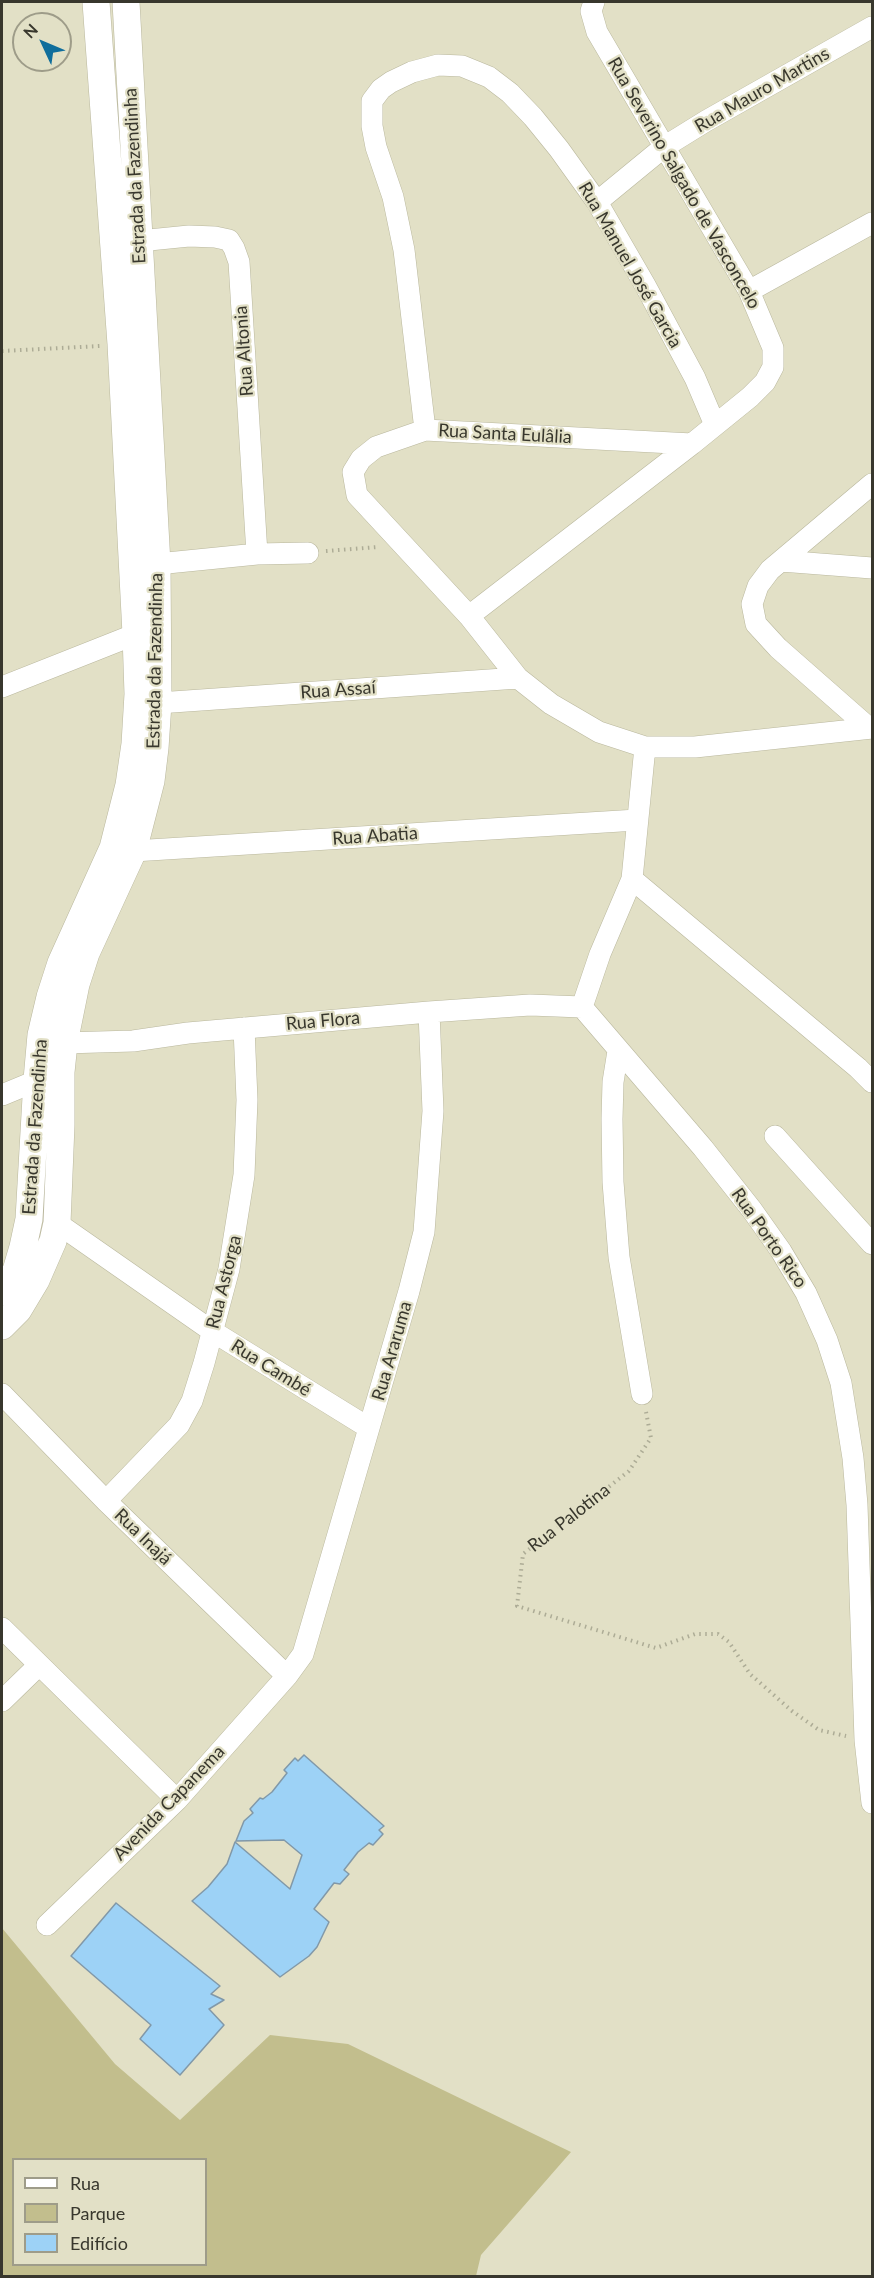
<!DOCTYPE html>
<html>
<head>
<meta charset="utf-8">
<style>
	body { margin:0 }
	#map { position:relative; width:874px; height:2278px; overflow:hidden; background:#e2e0c6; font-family:Lato,sans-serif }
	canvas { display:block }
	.frame { position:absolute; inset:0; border:3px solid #38372d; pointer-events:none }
	.legend { position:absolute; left:12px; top:2158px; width:195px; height:108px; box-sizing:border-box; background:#e2e0c6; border:2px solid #9e9c89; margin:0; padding:8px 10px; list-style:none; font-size:18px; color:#38372d }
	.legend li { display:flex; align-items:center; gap:12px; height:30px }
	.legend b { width:30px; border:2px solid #9e9c89 }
	.north { position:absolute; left:12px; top:12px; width:60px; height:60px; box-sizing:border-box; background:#e2e0c6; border:2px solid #9e9c89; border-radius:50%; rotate:314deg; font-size:16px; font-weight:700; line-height:24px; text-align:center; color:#38372d }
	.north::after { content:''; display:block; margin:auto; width:21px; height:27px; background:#106e9c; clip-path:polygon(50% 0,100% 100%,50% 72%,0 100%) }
</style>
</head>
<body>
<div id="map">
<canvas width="874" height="2278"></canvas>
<div class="frame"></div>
<ul class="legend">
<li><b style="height:8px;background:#fff"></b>Rua</li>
<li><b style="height:16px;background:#c2be8d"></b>Parque</li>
<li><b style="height:16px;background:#9dd2f6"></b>Edifício</li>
</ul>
<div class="north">N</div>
</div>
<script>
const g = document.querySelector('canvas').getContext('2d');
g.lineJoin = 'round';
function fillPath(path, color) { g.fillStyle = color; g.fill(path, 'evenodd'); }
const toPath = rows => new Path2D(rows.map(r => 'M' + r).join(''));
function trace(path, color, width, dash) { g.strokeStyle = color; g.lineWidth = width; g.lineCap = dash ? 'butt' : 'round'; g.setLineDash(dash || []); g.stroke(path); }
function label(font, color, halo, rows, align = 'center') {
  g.font = font + ' Lato,sans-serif'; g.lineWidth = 4.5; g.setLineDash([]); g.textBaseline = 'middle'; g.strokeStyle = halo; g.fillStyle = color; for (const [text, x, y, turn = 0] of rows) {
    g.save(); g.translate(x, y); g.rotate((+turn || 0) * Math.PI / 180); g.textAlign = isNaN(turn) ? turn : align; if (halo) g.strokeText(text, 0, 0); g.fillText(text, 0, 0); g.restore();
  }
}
fillPath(toPath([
	[2,1928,115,2064,180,2120,270,2035,348,2044,571,2152,481,2255,476,2276,2,2276],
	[14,2160,206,2160,206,2264,14,2264]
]), '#c2be8d');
const building = toPath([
	[304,1755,384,1826,379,1830,383,1834,373,1845,369,1843,358,1852,344,1870,349,1874,340,1884,334,1883,314,1909,329,1922,317,1947,309,1956,280,1977,192,1901,208,1887,227,1864,235,1842,290,1889,302,1855,284,1840,236,1841,244,1821,253,1813,250,1809,260,1798,263,1799,272,1792,287,1773,284,1770,295,1758,298,1761,304,1755],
	[116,1903,220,1986,211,1994,224,2000,209,2009,224,2025,180,2075,140,2039,151,2025,71,1956,116,1903]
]);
fillPath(building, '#9dd2f6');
trace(building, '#8198a8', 1.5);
const minor = toPath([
	[594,2,591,11,597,32,749,291,773,348,773,367,765,382,750,397,692,444,425,430,376,447,361,459,353,472,357,495,469,616,518,678,551,704,599,732,645,747,695,747,872,728],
	[597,202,664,147,706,121,872,27],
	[139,241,189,236,215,237,229,240,234,248,239,262,257,554],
	[749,291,872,223],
	[425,430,404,250,393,197,376,147,372,126,372,101,381,89,391,82,412,72,438,65,462,66,489,77,510,93,533,117,559,149,597,202,645,285,695,378,715,425],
	[781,561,872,568],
	[157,564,257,554,308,553],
	[469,616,692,444],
	[2,687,136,634],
	[158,703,518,678],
	[868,727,778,648,756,624,752,604,758,586,770,570,872,484],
	[119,849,133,851,637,820],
	[632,879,858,1068,872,1082],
	[582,1007,703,1148,752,1210,781,1251,806,1293,827,1340,841,1383,853,1458,857,1505,865,1740,872,1803],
	[582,1007,600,954,632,879,645,747],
	[64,1043,133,1041,188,1033,429,1012,530,1005,582,1007],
	[618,1051,613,1082,612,1119,613,1182,619,1257,642,1394],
	[2,1095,48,1076],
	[775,1136,872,1244],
	[57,1223,212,1331,369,1428],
	[2,1394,106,1501,287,1676],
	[106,1501,179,1425,192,1401,204,1363,229,1269,244,1175,247,1100,244,1028],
	[2,1628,177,1800],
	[2,1701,38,1666],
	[47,1925,177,1800,287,1676,303,1654,409,1291,424,1232,433,1111,429,1012]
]);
const major = toPath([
	[2,1292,16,1271,23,1247,29,1219,37,1080,41,1035,50,997,61,963,113,848,129,785,135,744,138,694,136,634,121,344,96,2],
	[2,1326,18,1310,36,1280,53,1241,57,1223,61,1125,61,1072,64,1043,76,984,86,953,133,851,151,781,155,748,158,703,157,564,126,2]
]);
trace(minor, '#b9b79d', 22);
trace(major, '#b9b79d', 28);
trace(toPath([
	[2,351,100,346],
	[326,551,378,547],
	[646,1412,651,1438,629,1471,523,1554,517,1606,656,1648,695,1634,718,1634,729,1642,750,1674,792,1711,819,1730,846,1736]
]), '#adac96', 4, [1.5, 4.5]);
trace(minor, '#fff', 21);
trace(major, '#fff', 27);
label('18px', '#38372d', '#e2e0c6', [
	["Rua Mauro Martins",762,90,-30],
	["Estrada da Fazendinha",135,176,-93],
	["Rua Severino Salgado de Vasconcelo",684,183,60],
	["Rua Manuel José Garcia",630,265,60],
	["Rua Altonia",244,351,-94],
	["Rua Santa Eulâlia",505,434,3],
	["Estrada da Fazendinha",155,661,-89],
	["Rua Assaí",338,690,-4],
	["Rua Abatia",375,836,-4],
	["Rua Flora",323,1021,-5],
	["Estrada da Fazendinha",35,1127,-86],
	["Rua Porto Rico",769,1238,55],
	["Rua Astorga",224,1282,-76],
	["Rua Araruma",392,1351,-74],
	["Rua Cambé",271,1368,32],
	["Rua Palotina",569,1518,-38],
	["Rua Inajá",143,1537,44],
	["Avenida Capanema",169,1803,-46]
]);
</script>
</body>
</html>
